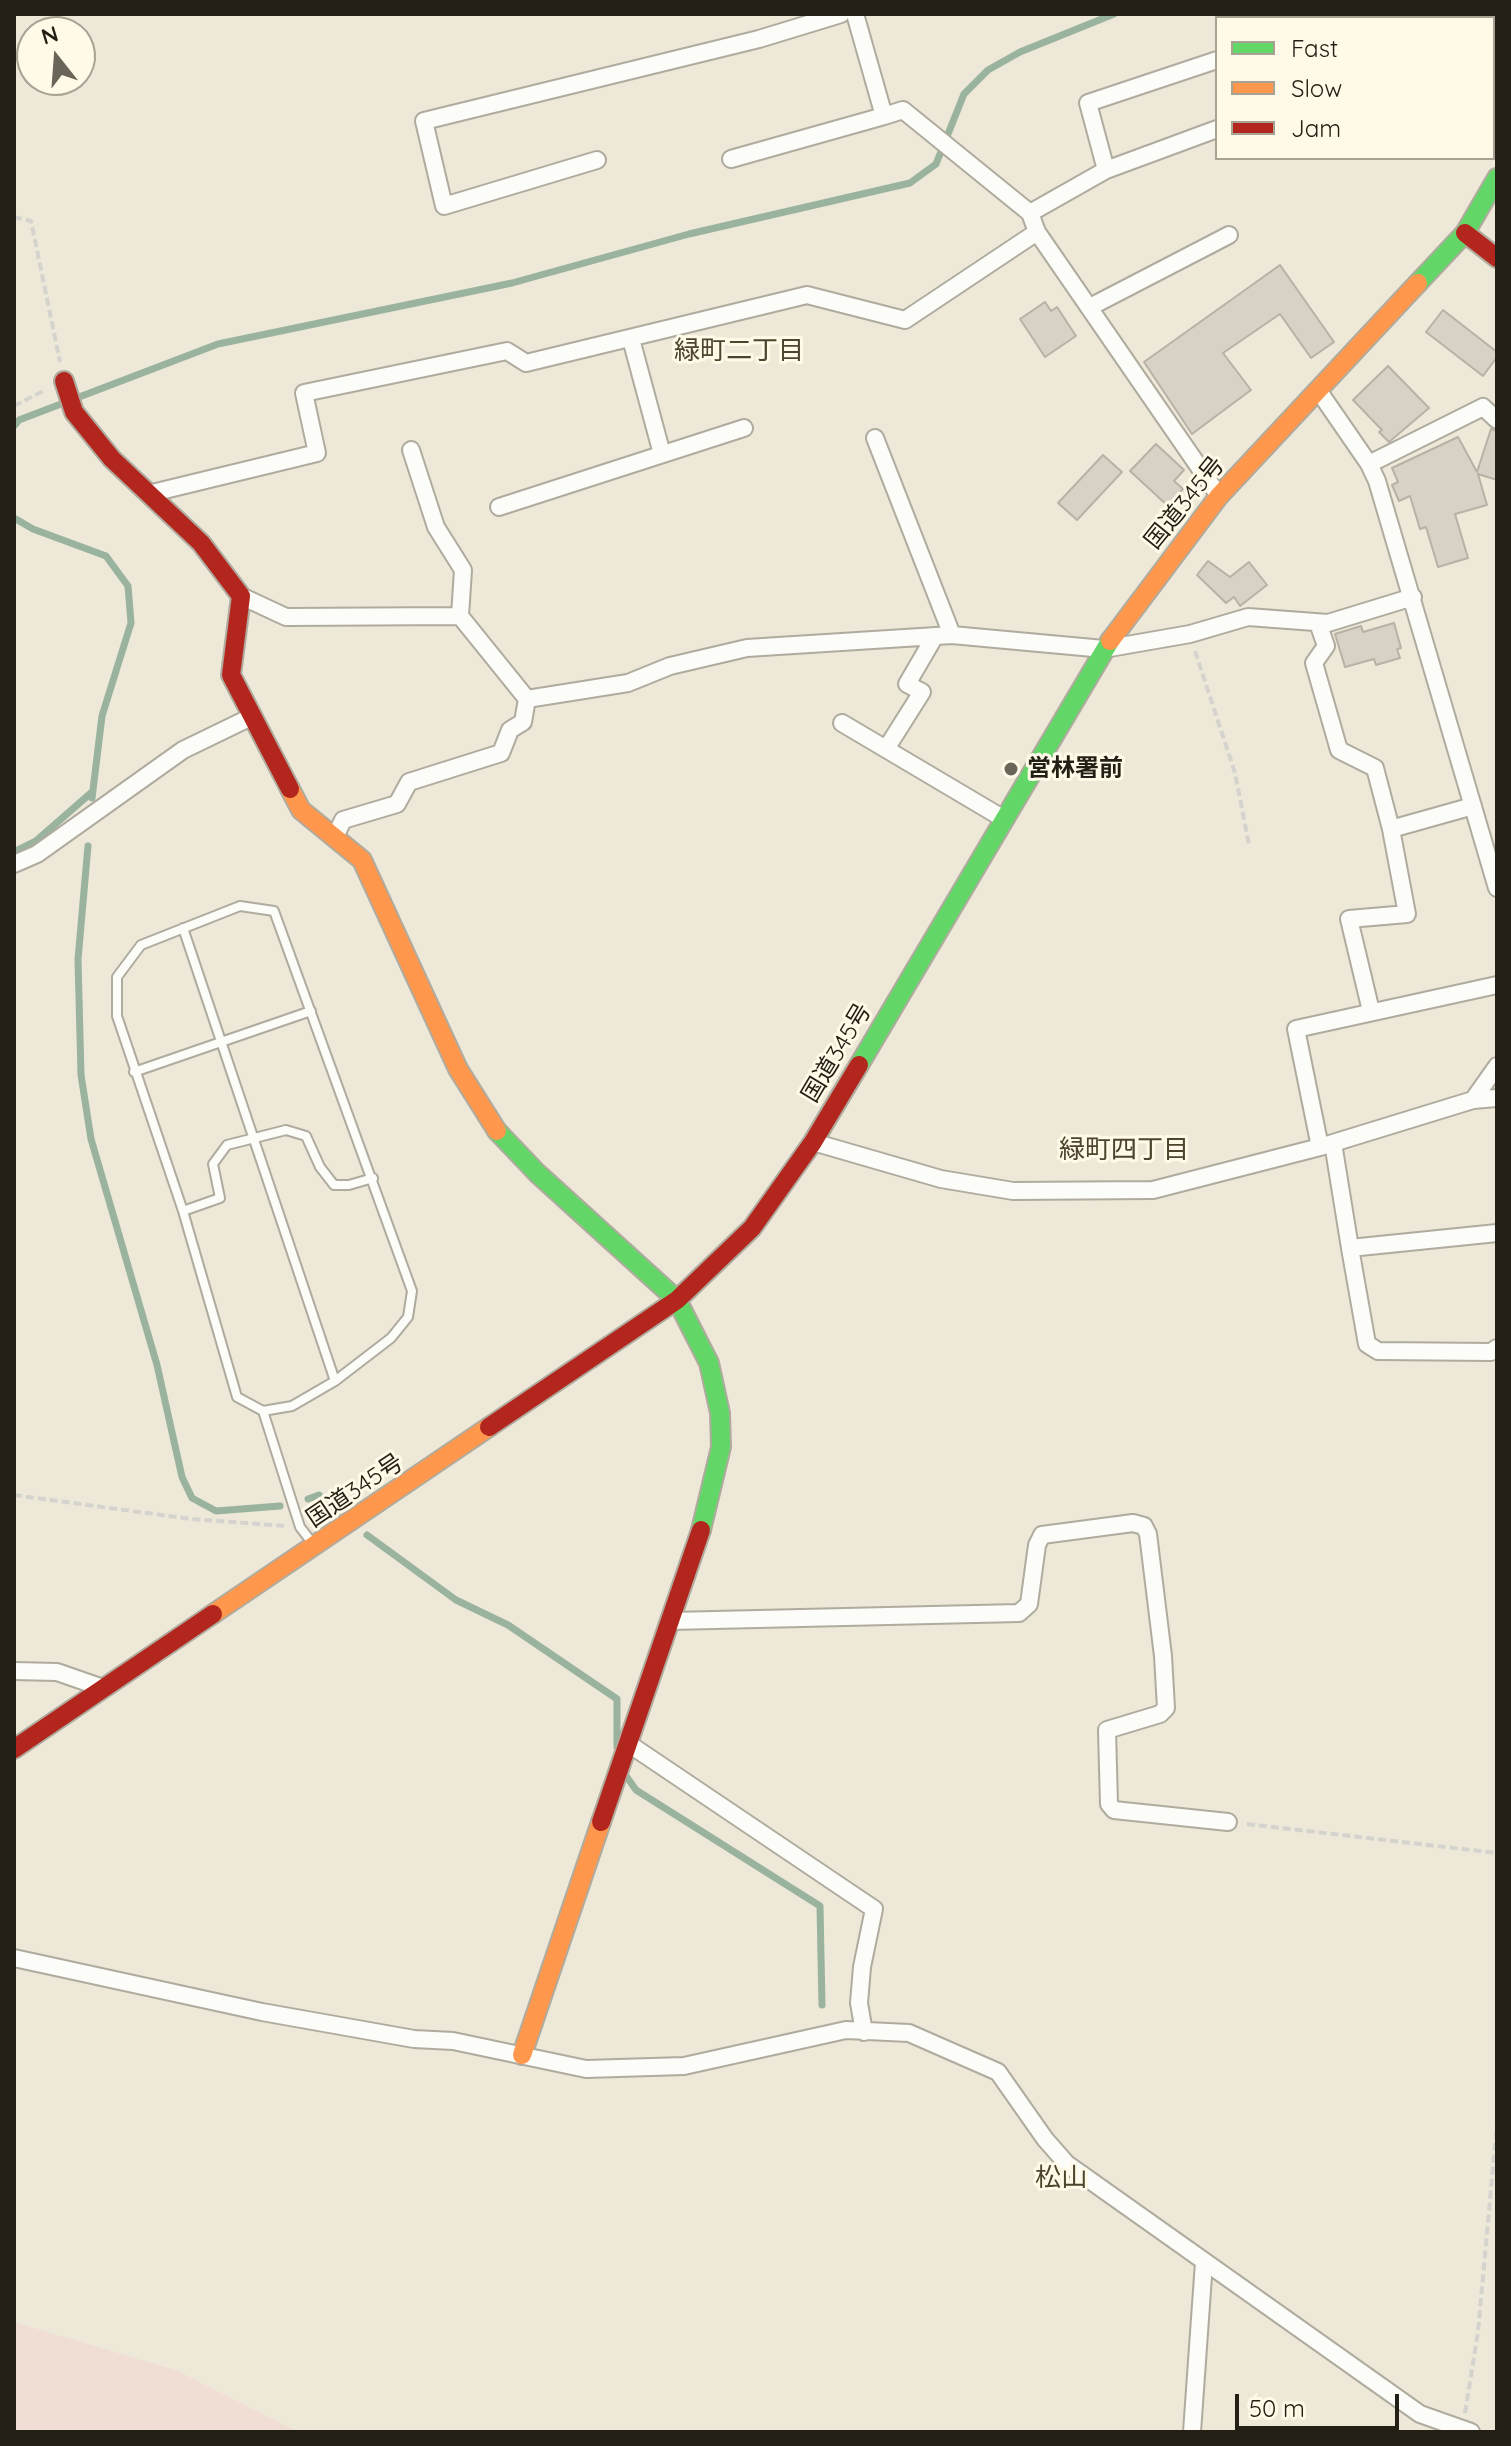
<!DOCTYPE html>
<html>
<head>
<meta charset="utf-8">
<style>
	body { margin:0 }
	#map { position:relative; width:1511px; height:2446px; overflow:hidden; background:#ede8d7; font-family:Quicksand,sans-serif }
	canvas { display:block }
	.frame { position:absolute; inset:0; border:16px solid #231f15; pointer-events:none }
	.legend { position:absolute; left:1215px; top:16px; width:280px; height:144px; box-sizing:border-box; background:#fffae8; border:2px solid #a7a294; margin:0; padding:10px 14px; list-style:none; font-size:24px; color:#231f15 }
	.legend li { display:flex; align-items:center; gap:16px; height:40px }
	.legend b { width:40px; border:2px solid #a7a294 }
	.north { position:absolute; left:16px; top:16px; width:80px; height:80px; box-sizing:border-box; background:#fffae8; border:2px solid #a7a294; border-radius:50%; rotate:343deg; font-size:22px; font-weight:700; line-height:32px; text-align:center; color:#231f15 }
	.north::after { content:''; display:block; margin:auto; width:28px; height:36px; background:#6a6559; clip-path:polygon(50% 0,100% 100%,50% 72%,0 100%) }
	.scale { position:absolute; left:1235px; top:2394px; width:164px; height:36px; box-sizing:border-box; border:4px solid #231f15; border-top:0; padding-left:10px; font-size:24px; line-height:28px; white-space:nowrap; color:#231f15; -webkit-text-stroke:6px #fffae8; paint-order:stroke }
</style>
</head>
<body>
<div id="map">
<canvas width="1511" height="2446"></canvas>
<div class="frame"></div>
<ul class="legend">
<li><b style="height:10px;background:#63d668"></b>Fast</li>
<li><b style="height:10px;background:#ff974d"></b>Slow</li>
<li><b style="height:10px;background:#b3261e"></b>Jam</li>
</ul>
<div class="north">N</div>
<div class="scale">50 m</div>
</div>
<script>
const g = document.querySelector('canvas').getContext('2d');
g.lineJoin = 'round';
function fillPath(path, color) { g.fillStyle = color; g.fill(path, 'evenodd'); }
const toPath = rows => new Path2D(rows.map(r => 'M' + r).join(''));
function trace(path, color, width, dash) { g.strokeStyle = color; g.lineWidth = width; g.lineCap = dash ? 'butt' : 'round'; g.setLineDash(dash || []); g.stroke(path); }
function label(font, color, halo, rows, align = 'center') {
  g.font = font + ' Quicksand,"Noto Sans JP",sans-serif'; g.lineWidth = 6; g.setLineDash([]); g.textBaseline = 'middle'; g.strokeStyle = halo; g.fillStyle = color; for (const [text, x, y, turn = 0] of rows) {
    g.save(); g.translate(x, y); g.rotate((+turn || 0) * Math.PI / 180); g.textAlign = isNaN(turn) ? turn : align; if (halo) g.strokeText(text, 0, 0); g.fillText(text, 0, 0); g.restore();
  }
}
fillPath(toPath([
	[14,2322,178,2371,298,2432,14,2432]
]), '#f0ded4');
trace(toPath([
	[1295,14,1300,18],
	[1424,18,1428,14],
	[14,426,19,420,218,344,512,283,689,234,910,183,936,164,964,94,988,70,1020,52,1114,14],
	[14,518,33,529,106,556,128,586,131,623,102,716,92,798],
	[88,846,78,959,81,1075,91,1139,157,1365,182,1477,192,1498,216,1511,280,1506],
	[14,852,36,841,92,792],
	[308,1499,319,1495,338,1511],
	[367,1535,456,1600,508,1625,617,1699,617,1747],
	[624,1773,636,1790,820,1906,822,2005]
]), '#9ab39e', 7);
const building = toPath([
	[1280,265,1334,342,1311,358,1280,314,1223,353,1251,390,1192,434,1144,362,1280,265],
	[1045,302,1051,311,1057,307,1076,336,1045,357,1020,319,1045,302],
	[1443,310,1497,352,1497,357,1483,376,1426,332,1443,310],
	[1388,366,1429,408,1389,442,1379,432,1382,430,1353,400,1388,366],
	[1491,429,1497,431,1497,480,1478,474,1487,505,1455,514,1468,558,1438,567,1426,527,1420,529,1410,496,1399,501,1392,485,1398,482,1392,468,1458,437,1477,472,1491,429],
	[1156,444,1184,470,1174,481,1183,489,1168,506,1130,471,1156,444],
	[1103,455,1122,472,1077,520,1058,503,1103,455],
	[1208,561,1230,577,1249,562,1267,585,1240,606,1234,597,1226,603,1197,575,1208,561],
	[1394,623,1401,648,1397,649,1400,658,1376,665,1374,659,1345,667,1335,634,1361,626,1363,632,1394,623]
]);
fillPath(building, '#d8d1c6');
trace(building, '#b8b1a6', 2);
const lane = toPath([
	[240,906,274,911,412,1291,408,1317,391,1338,335,1381,292,1406,263,1411,237,1397,183,1211,117,1016,117,977,141,945,240,906],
	[183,928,335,1381],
	[134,1072,311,1011],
	[183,1211,220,1198,213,1164,227,1145,286,1130,306,1136,320,1167,334,1185,349,1185,373,1178],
	[263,1411,300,1527,310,1540]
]);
const street = toPath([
	[855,14,884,116,903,110,1030,213,1037,232],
	[731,159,884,116],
	[597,160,444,206,424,121,759,39,841,14],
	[1106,170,1088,103,1217,60],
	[1030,213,1106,170,1217,129],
	[1090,307,1229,235],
	[631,339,662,454],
	[1318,390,1369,464,1377,481,1497,888],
	[875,438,952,635],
	[411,450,436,527,463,570,460,616],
	[1369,464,1483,407,1497,420],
	[148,494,317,453,304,393,507,351,526,363,807,295,905,320,1037,232,1219,496],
	[499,507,744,428],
	[241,596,286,617,460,616,527,699],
	[1318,623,1326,646,1314,663,1339,750,1375,768,1391,829,1473,806],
	[842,723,1004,819],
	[886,749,922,692,907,684,935,636],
	[335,837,343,820,397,804,409,782,501,753,510,730,523,722,527,699,628,683,670,666,747,648,952,635,1104,649,1190,634,1248,617,1328,623,1413,597],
	[14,864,37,854,183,750,251,717],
	[1371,1011,1349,919,1407,914,1391,829],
	[1473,1100,1497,1066],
	[813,1142,941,1179,1013,1191,1153,1190,1320,1147,1473,1100,1497,1098],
	[1333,1143,1350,1248,1497,1233],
	[1320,1147,1296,1029,1497,985],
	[1350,1248,1367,1344,1378,1351,1491,1352,1497,1348],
	[671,1621,1019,1613,1029,1604,1037,1545,1042,1535,1133,1523,1144,1526,1148,1534,1163,1656,1166,1708,1160,1714,1107,1730,1109,1804,1114,1810,1228,1822],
	[14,1671,57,1672,103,1688],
	[629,1744,874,1909,862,1967,859,2003,864,2032],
	[14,1958,262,2012,414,2039,453,2041,586,2069,684,2066,846,2030,909,2033,998,2072,1045,2139,1067,2164,1420,2414,1471,2432],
	[1192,2432,1204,2262]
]);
const fast = toPath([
	[1418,283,1465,233,1497,178],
	[859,1065,1110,641],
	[497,1131,537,1173,677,1300,709,1363,720,1413,721,1447,701,1530]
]);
const slow = toPath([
	[1110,641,1219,496,1418,283],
	[290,789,301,810,362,860,458,1069,497,1131],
	[213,1614,489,1427],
	[522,2055,601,1822]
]);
const jam = toPath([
	[1465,233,1497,258],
	[64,381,74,412,112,459,201,543,241,596,231,675,290,789],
	[489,1427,677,1300,752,1228,813,1142,859,1065],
	[14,1749,213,1614],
	[601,1822,701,1530]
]);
trace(lane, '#afab9e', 12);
trace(street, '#afab9e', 20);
trace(fast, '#afab9e', 22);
trace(slow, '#afab9e', 22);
trace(jam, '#afab9e', 22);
trace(toPath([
	[14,217,31,221,60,362],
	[14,406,45,390],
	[1195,651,1235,773,1249,845],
	[14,1495,191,1519,286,1526],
	[1247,1824,1497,1853],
	[1465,2413,1478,2332,1497,2123]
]), '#d4d3ce', 4, [8, 4]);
trace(lane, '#fcfcf9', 8);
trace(street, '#fcfcf9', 16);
trace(fast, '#63d668', 18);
trace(slow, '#ff974d', 18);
trace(jam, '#b3261e', 18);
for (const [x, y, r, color] of [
	[1011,769,8,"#6a6559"]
]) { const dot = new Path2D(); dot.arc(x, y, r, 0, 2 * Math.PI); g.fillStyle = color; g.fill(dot); trace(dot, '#fffae8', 3); }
label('24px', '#231f15', '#fffae8', [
	["国道345号",1185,503,-51],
	["国道345号",837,1053,-59],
	["国道345号",355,1491,-34]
]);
label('bold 24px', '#231f15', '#fffae8', [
	["営林署前",1027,769]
], 'left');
label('26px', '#4c442c', '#fffae8', [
	["緑町二丁目",739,351],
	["緑町四丁目",1124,1150],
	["松山",1061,2178]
]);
</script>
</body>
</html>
